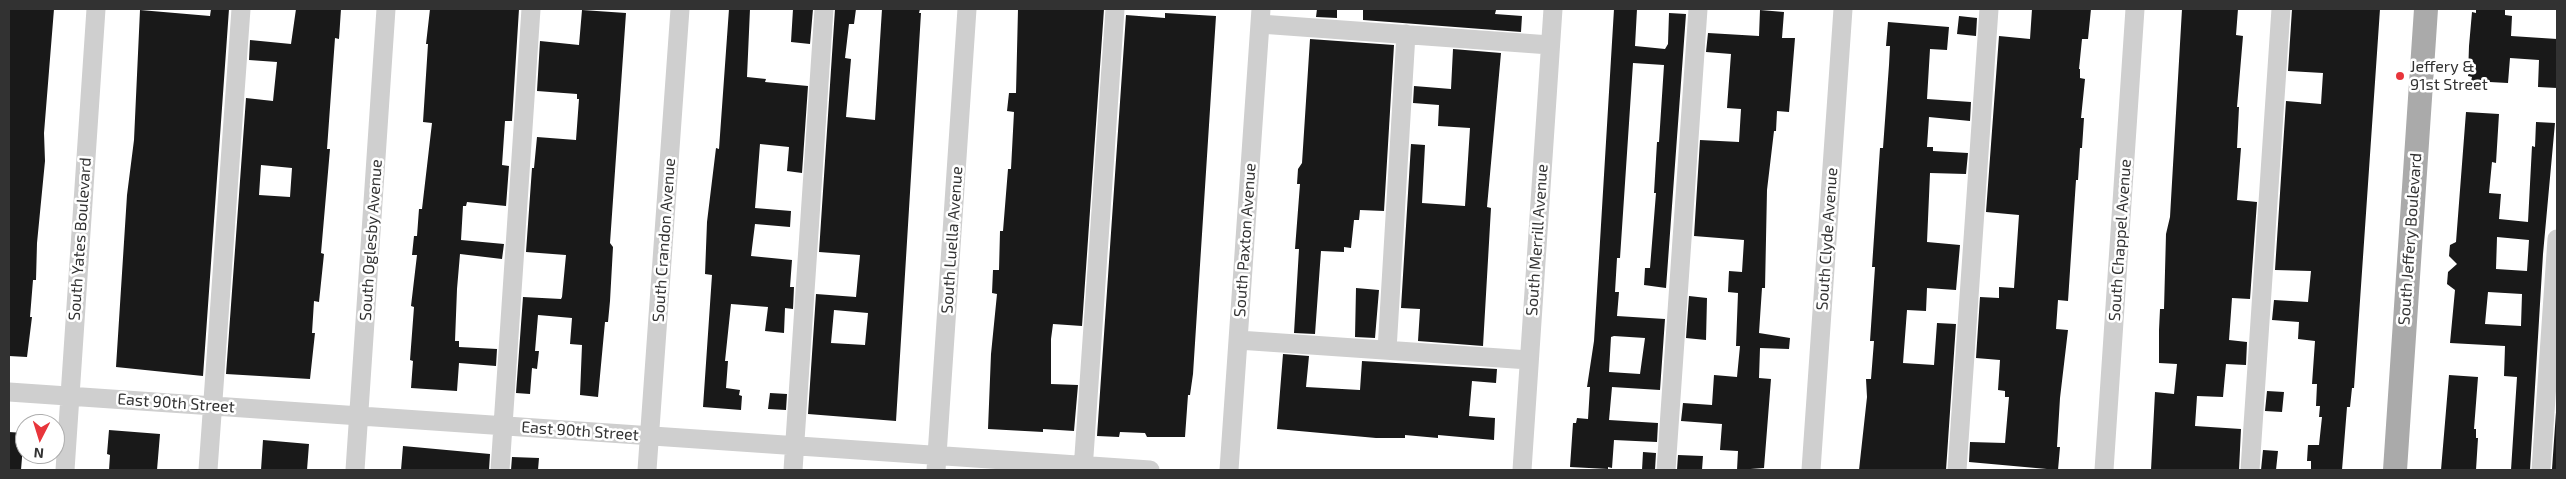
<!DOCTYPE html>
<html>
<head>
<meta charset="utf-8">
<style>
	body { margin:0 }
	#map { position:relative; width:2566px; height:479px; overflow:hidden; background:#fff; font-family:"Exo 2",sans-serif }
	canvas { display:block }
	.frame { position:absolute; inset:0; border:10px solid #323232; pointer-events:none }
	.north { position:absolute; left:15px; top:414px; width:50px; height:50px; box-sizing:border-box; background:#fff; border:1px solid #adadad; border-radius:50%; rotate:185deg; font-size:14px; font-weight:700; line-height:20px; text-align:center; color:#323232 }
	.north::after { content:''; display:block; margin:auto; width:18px; height:22px; background:#e8353b; clip-path:polygon(50% 0,100% 100%,50% 72%,0 100%) }
</style>
</head>
<body>
<div id="map">
<canvas width="2566" height="479"></canvas>
<div class="frame"></div>
<div class="north">N</div>
</div>
<script>
const g = document.querySelector('canvas').getContext('2d');
g.lineJoin = 'round';
function fillPath(path, color) { g.fillStyle = color; g.fill(path, 'evenodd'); }
const toPath = rows => new Path2D(rows.map(r => 'M' + r).join(''));
function trace(path, color, width, dash) { g.strokeStyle = color; g.lineWidth = width; g.lineCap = dash ? 'butt' : 'round'; g.setLineDash(dash || []); g.stroke(path); }
function label(font, color, halo, rows, align = 'center') {
  g.font = font + ' "Exo 2",sans-serif'; g.lineWidth = 5; g.setLineDash([]); g.textBaseline = 'middle'; g.strokeStyle = halo; g.fillStyle = color; for (const [text, x, y, turn = 0] of rows) {
    g.save(); g.translate(x, y); g.rotate((+turn || 0) * Math.PI / 180); g.textAlign = isNaN(turn) ? turn : align; if (halo) g.strokeText(text, 0, 0); g.fillText(text, 0, 0); g.restore();
  }
}
fillPath(toPath([
	[9,9,54,9,44,133,45,161,37,243,36,280,33,280,30,317,32,317,27,357,9,356],
	[211,9,229,9,203,376,116,367,127,195,134,140,140,10,210,16],
	[296,9,341,9,339,39,335,38,327,149,330,149,321,253,324,254,319,302,314,301,312,333,315,333,310,379,226,374,246,98,273,101,277,62,249,60,250,40,291,44],
	[261,165,292,168,290,197,259,195],
	[430,9,519,9,512,121,505,121,502,165,509,166,506,206,467,202,466,206,463,206,461,240,504,244,502,259,460,254,457,289,455,341,459,341,459,347,497,349,496,366,459,363,457,391,411,388,413,361,410,360,414,307,411,306,417,255,412,255,414,236,417,236,419,209,422,209,432,123,423,122,428,44,426,44],
	[729,9,750,9,747,77,766,79,765,82,808,86,802,173,787,171,789,147,760,144,755,208,791,211,790,227,755,224,751,256,792,260,790,287,794,287,793,309,785,308,784,333,765,331,768,307,731,304,725,361,728,361,726,388,740,390,739,395,742,396,741,410,703,407,712,275,705,274,707,222,716,148,719,149],
	[793,9,813,9,810,44,791,42],
	[835,9,856,9,854,24,849,24,845,58,851,59,846,117,875,120,882,9,920,9,919,13,921,13,896,421,808,414,816,294,856,297,860,255,819,252],
	[834,310,868,313,865,345,831,343],
	[1018,9,1104,9,1082,326,1053,324,1051,339,1051,384,1078,385,1074,431,1043,429,1043,432,988,429,991,354,997,294,992,293,993,270,999,270,1000,231,1003,231,1008,169,1011,169,1014,112,1007,111,1009,93,1016,93],
	[1317,9,1337,9,1337,18,1316,17],
	[1363,9,1496,10,1495,14,1522,16,1521,32,1363,20],
	[1614,9,1637,9,1635,46,1665,49,1668,44,1669,13,1686,14,1666,288,1644,285,1645,268,1650,268,1656,193,1654,193,1657,142,1659,142,1664,65,1633,63,1620,258,1617,258,1615,292,1619,292,1617,316,1665,319,1660,390,1612,387,1609,420,1658,423,1657,442,1614,440,1612,468,1608,467,1608,469,1570,467,1573,423,1576,423,1577,418,1588,419,1590,387,1587,387,1594,341],
	[1614,336,1645,338,1640,374,1609,372,1611,337],
	[2032,9,2091,9,2088,39,2082,39,2079,69,2080,69,2080,78,2085,79,2081,118,2084,118,2082,148,2080,148,2078,180,2076,180,2068,301,2058,300,2056,329,2068,330,2060,398,2057,447,2060,447,2058,470,1969,462,1970,442,2005,443,2009,397,2005,397,2005,391,1998,390,2000,360,1976,358,1980,297,1999,298,1999,287,2014,288,2019,215,1986,212,1999,36,2030,39],
	[2182,9,2238,9,2236,35,2243,36,2237,107,2239,107,2237,148,2241,148,2237,200,2257,202,2250,299,2232,298,2229,340,2247,342,2246,365,2226,364,2223,397,2197,396,2195,426,2241,429,2239,470,2151,470,2155,392,2174,394,2177,364,2159,363,2159,330,2160,309,2164,309,2166,234,2170,217],
	[2292,9,2380,9,2354,388,2352,388,2350,407,2347,407,2342,470,2311,470,2311,461,2307,461,2308,445,2319,445,2322,417,2319,417,2320,406,2316,406,2317,384,2312,384,2315,341,2298,339,2299,322,2272,320,2274,300,2308,302,2311,271,2275,270,2286,101,2321,104,2323,73,2288,71],
	[2476,9,2505,9,2505,15,2512,16,2511,36,2557,39,2557,88,2538,87,2539,60,2510,58,2508,83,2471,81,2472,77,2468,76,2469,46,2472,12,2476,13],
	[582,10,626,13,610,243,613,247,610,301,608,322,605,322,598,397,580,395,582,345,570,344,572,318,538,315,535,351,539,351,537,369,532,368,530,394,516,393,523,297,561,299,562,297,566,255,526,252,532,168,534,168,537,137,576,140,579,99,577,99,577,94,537,91,540,41,579,45],
	[1760,10,1784,12,1782,38,1795,38,1789,112,1777,111,1776,131,1774,131,1767,190,1765,288,1762,288,1759,333,1790,338,1789,349,1760,348,1759,378,1771,379,1764,468,1737,470,1738,451,1720,450,1722,424,1681,421,1683,403,1712,405,1714,375,1737,377,1740,346,1736,346,1738,293,1728,292,1729,271,1742,272,1744,240,1694,236,1700,140,1739,142,1741,109,1727,108,1731,54,1706,52,1708,33,1759,36],
	[1165,13,1216,16,1193,374,1190,395,1188,395,1185,437,1147,437,1145,433,1120,432,1119,437,1097,436,1126,15,1165,18],
	[1959,16,1977,18,1976,36,1957,34],
	[1888,22,1949,27,1947,50,1930,49,1927,99,1971,102,1970,121,1929,117,1927,147,1933,147,1933,151,1968,153,1966,174,1930,173,1927,242,1960,245,1956,290,1927,288,1926,311,1907,310,1903,363,1934,365,1937,323,1956,324,1946,470,1859,470,1867,397,1866,379,1871,379,1874,341,1870,341,1875,267,1872,267,1880,148,1883,148,1889,65,1890,46,1886,46],
	[1310,39,1394,45,1384,211,1360,210,1359,220,1354,220,1351,248,1344,247,1344,252,1321,251,1315,334,1294,333,1299,249,1295,249,1300,184,1297,184,1298,169,1302,163],
	[1453,49,1501,53,1487,207,1491,208,1483,346,1418,341,1420,309,1401,308,1411,144,1425,145,1422,203,1465,206,1470,128,1438,126,1439,105,1413,103,1414,86,1451,89],
	[2466,112,2499,114,2496,163,2492,162,2489,193,2501,194,2499,219,2528,222,2532,146,2535,147,2536,122,2555,123,2543,254,2530,470,2511,470,2517,377,2504,376,2505,346,2450,343,2455,290,2447,284,2448,272,2457,264,2449,256,2450,245,2456,242],
	[2497,237,2529,240,2527,271,2496,269],
	[2488,292,2522,294,2521,326,2485,324],
	[1356,288,1379,290,1375,338,1355,337],
	[1689,296,1707,298,1706,340,1686,338],
	[1283,354,1309,356,1306,387,1360,390,1362,361,1497,369,1496,383,1472,381,1469,416,1495,418,1494,440,1438,435,1438,438,1405,435,1405,438,1376,438,1277,429],
	[2449,375,2478,377,2474,429,2476,429,2476,438,2478,438,2476,470,2441,470],
	[2267,391,2284,392,2282,412,2265,411],
	[770,393,787,394,786,410,768,409],
	[2557,398,2557,470,2552,469],
	[109,430,160,434,157,470,109,470,110,455,107,454],
	[9,432,24,433,21,470,9,470],
	[263,440,309,444,307,470,261,470],
	[403,446,490,454,489,470,401,470],
	[2263,450,2278,451,2276,470,2261,470],
	[1643,452,1656,453,1655,470,1642,470],
	[1678,455,1703,456,1702,470,1677,470],
	[512,457,539,458,538,470,511,470]
]), '#191919');
trace(toPath([
	[1260,24,1550,45],
	[1238,340,1529,360],
	[1387,350,1406,34],
	[9,392,1150,470],
	[65,470,96,9],
	[208,470,241,9],
	[355,470,386,9],
	[500,470,531,9],
	[647,470,680,9],
	[793,470,824,9],
	[936,470,967,9],
	[1083,470,1115,9],
	[1229,470,1261,9],
	[1522,470,1553,9],
	[1666,470,1698,9],
	[1811,470,1843,9],
	[1957,470,1989,9],
	[2104,470,2135,9],
	[2250,470,2281,9],
	[2541,470,2557,239]
]), '#cfcfcf', 19);
trace(toPath([
	[2395,470,2426,9]
]), '#aaa', 24);
for (const [x, y, r, color] of [
	[2400,76,5,"#e8353b"]
]) { const dot = new Path2D(); dot.arc(x, y, r, 0, 2 * Math.PI); g.fillStyle = color; g.fill(dot); trace(dot, '#fff', 2); }
label('16px', '#323232', '#fff', [
	["Jeffery &",2410,67],
	["91st Street",2410,85]
], 'left');
label('16px', '#323232', '#fff', [
	["South Yates Boulevard",80,239,-86],
	["South Clyde Avenue",1827,239,-86],
	["South Jeffery Boulevard",2410,239,-86],
	["South Oglesby Avenue",371,240,-86],
	["South Crandon Avenue",664,240,-86],
	["South Luella Avenue",952,240,-86],
	["South Paxton Avenue",1245,240,-86],
	["South Merrill Avenue",1537,240,-86],
	["South Chappel Avenue",2120,240,-86],
	["East 90th Street",176,403,4],
	["East 90th Street",580,431,4]
]);
</script>
</body>
</html>
